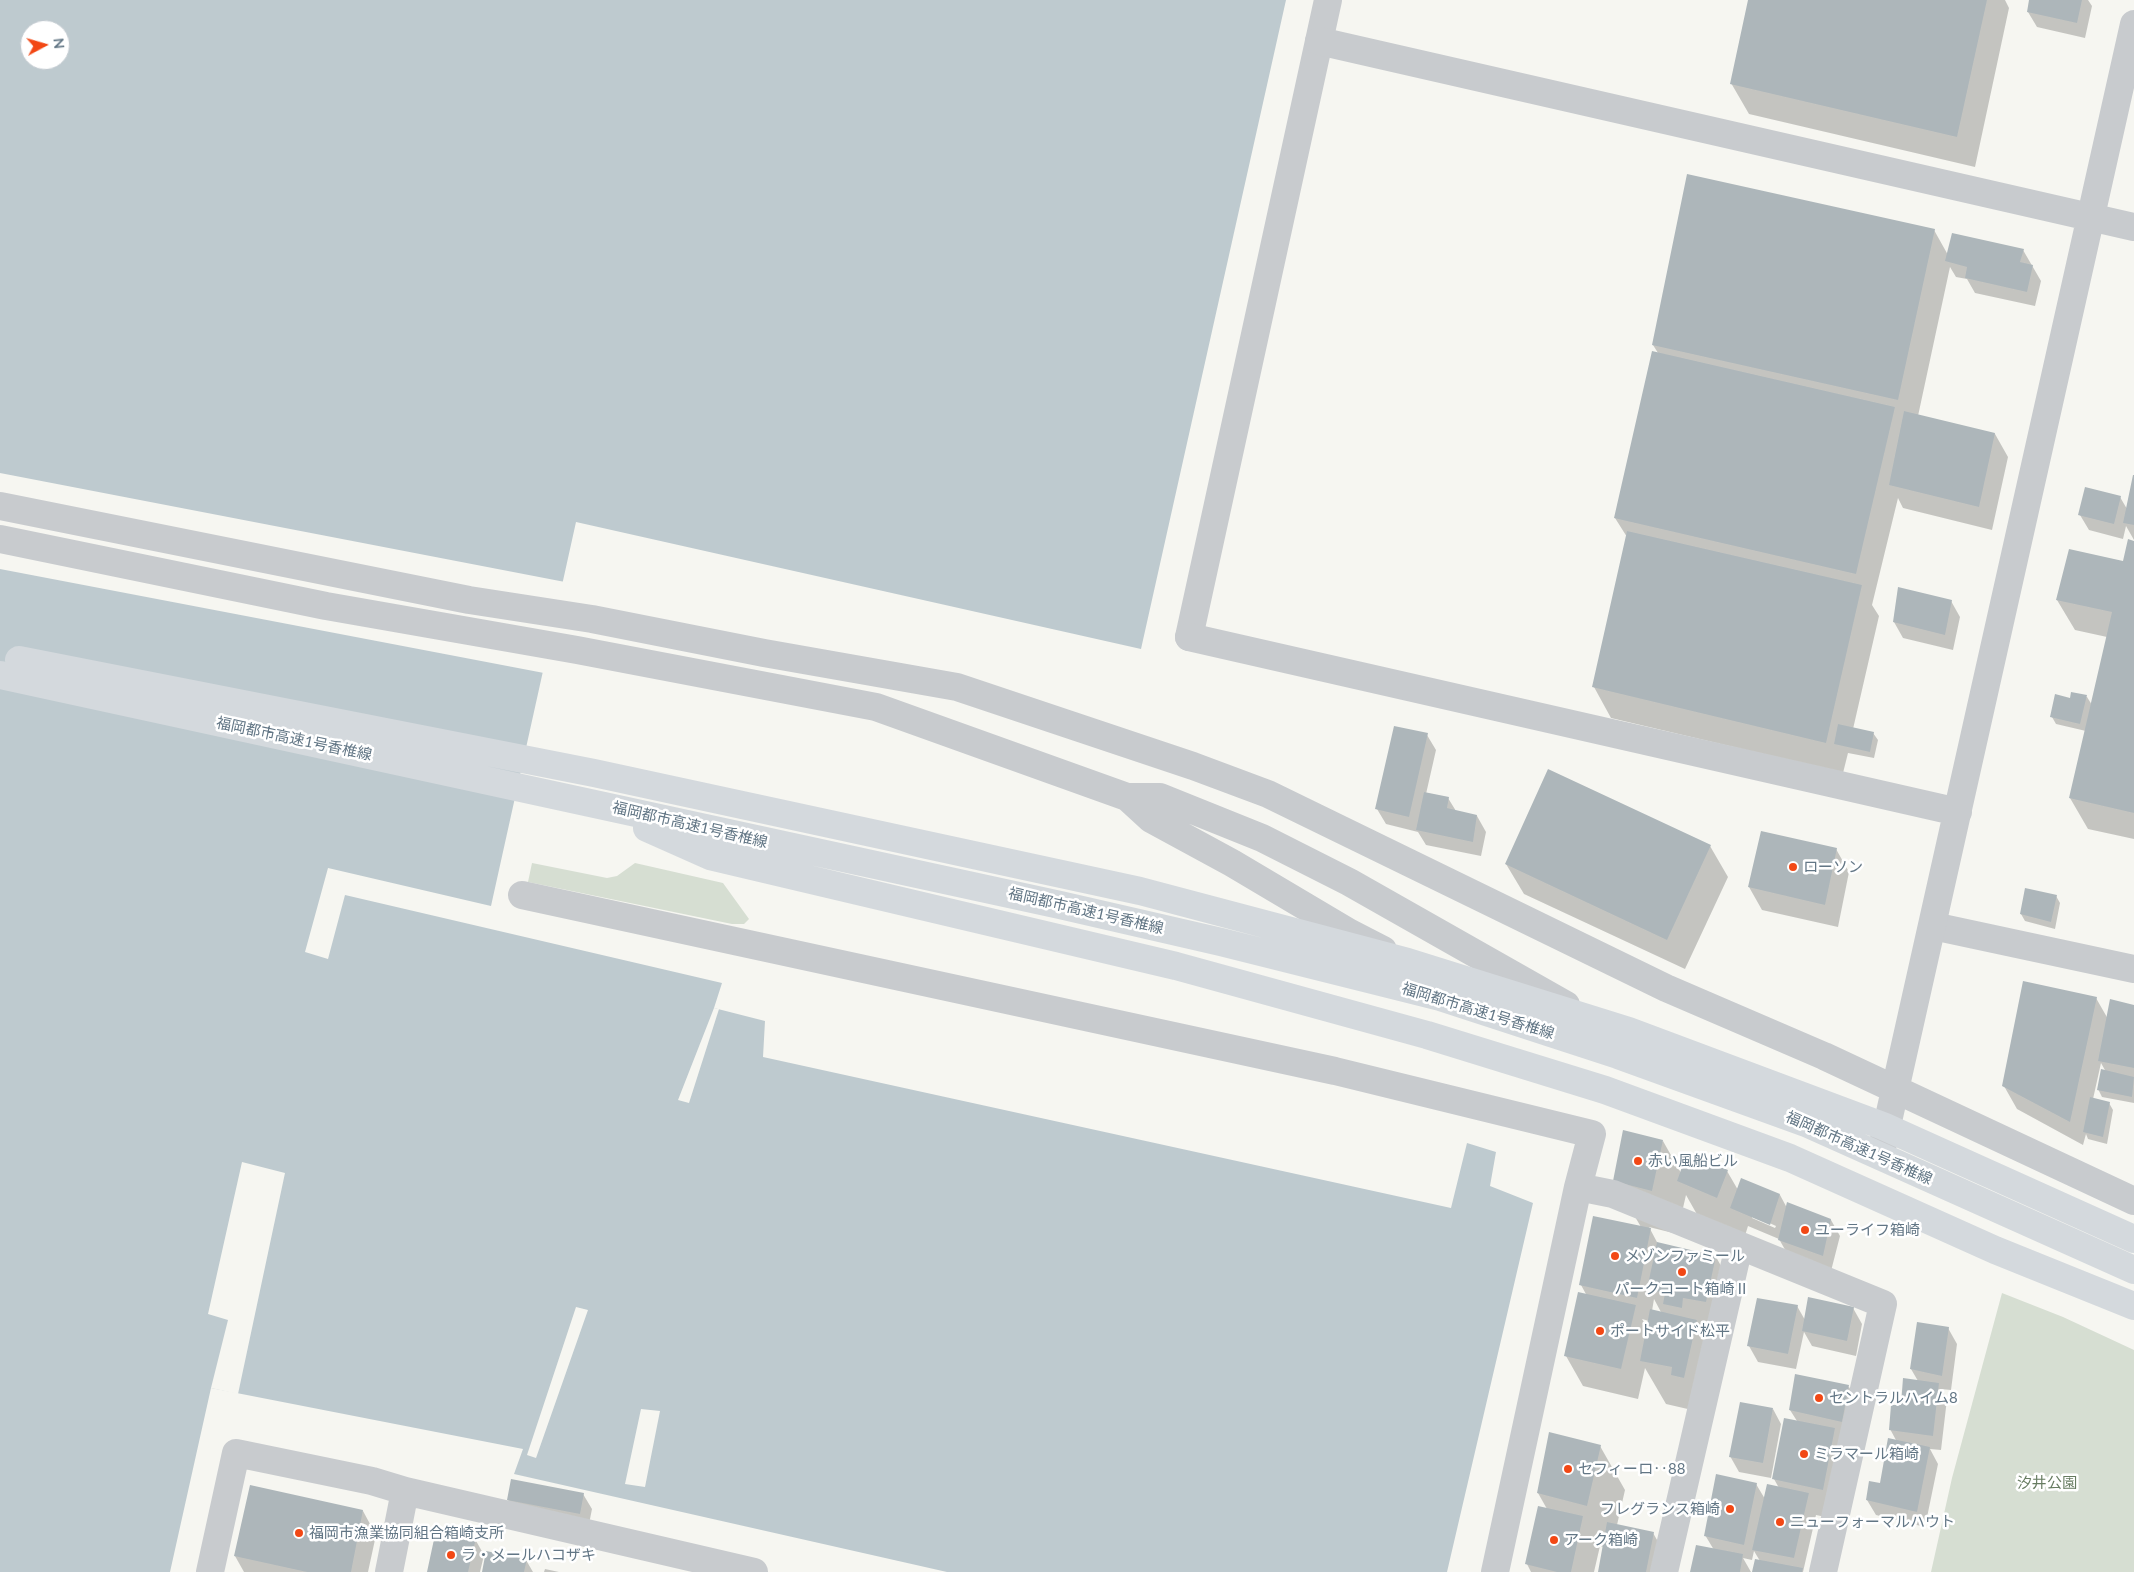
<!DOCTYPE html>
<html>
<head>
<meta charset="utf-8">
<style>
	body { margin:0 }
	#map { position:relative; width:2134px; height:1572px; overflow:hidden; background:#f6f6f1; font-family:Lato,sans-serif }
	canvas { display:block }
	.north { position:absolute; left:20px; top:20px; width:50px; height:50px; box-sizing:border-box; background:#fff; border:1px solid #c0c8ce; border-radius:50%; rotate:84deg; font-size:14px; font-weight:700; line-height:20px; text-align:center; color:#627685 }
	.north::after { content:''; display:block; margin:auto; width:18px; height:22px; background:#f24815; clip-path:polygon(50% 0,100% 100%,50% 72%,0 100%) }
</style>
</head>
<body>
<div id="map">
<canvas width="2134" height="1572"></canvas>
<div class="north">N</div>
</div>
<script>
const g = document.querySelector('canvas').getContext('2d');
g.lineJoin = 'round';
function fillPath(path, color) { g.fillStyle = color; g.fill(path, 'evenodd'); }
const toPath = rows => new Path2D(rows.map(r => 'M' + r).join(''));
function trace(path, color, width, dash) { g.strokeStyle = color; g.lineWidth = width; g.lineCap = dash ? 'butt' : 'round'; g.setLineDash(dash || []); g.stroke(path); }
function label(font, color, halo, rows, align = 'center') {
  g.font = font + ' Lato,"Noto Sans JP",sans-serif'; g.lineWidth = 5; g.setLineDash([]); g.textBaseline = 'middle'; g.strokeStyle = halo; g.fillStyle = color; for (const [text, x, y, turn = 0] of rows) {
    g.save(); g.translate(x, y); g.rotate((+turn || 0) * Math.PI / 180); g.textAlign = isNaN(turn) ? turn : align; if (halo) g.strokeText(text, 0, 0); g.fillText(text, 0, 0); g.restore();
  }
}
fillPath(toPath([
	[532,863,607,878,617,876,635,863,723,883,749,919,744,924,732,924,528,882],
	[2002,1293,2063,1317,2134,1350,2134,1572,1931,1572,1952,1478]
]), '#d6ded2');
fillPath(toPath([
	[0,0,1286,0,1141,649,576,522,491,906,328,868,305,952,328,959,345,895,722,983,714,1008,765,1021,763,1057,1451,1208,1467,1143,1496,1152,1490,1186,1533,1203,1447,1572,947,1572,514,1474,523,1449,211,1388,170,1572,0,1572],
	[30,30,60,30,60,60,30,60]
]), '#becacf');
fillPath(toPath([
	[0,473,565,582,544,673,0,569],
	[714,1008,719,1009,689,1103,678,1100],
	[242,1162,285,1173,238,1394,211,1388,228,1320,208,1314],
	[576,1307,588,1310,536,1458,527,1455],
	[641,1409,660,1411,645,1487,625,1484]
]), '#f6f6f1');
fillPath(toPath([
	[1749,0,2005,0,2009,8,1975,167,1749,114,1731,83],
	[2031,0,2088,0,2092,6,2085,38,2037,27,2028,12],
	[1934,230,1948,255,2023,250,2041,281,2035,306,1975,293,1967,279,1956,277,1950,267,1918,416,1995,434,2008,457,1992,530,1903,508,1898,498,1872,605,1879,616,1853,729,1873,733,1878,740,1874,758,1848,753,1843,773,1611,718,1594,687,1627,537,1615,518,1658,353,1653,345],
	[2134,477,2134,540,2126,526,2123,539,2089,530,2080,515,2120,497,2127,509],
	[2134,542,2134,839,2088,829,2070,798,2086,731,2056,724,2052,717,2071,700,2072,694,2087,697,2092,705,2107,637,2075,630,2057,600,2124,563],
	[1951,601,1960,617,1953,650,1903,638,1894,622],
	[1427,735,1436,750,1426,794,1448,798,1456,811,1477,816,1486,832,1481,856,1426,845,1418,832,1386,824,1377,809],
	[1710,846,1728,877,1685,969,1524,894,1506,864],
	[1836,849,1849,872,1838,927,1762,910,1749,887],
	[2056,896,2060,903,2055,929,2025,921,2021,914],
	[2096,998,2108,1019,2134,1006,2134,1103,2102,1097,2098,1089,2106,1072,2101,1063,2093,1099,2109,1103,2113,1110,2107,1144,2088,1139,2086,1134,2083,1145,2017,1109,2004,1086],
	[1663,1141,1681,1173,1727,1171,1738,1190,1780,1195,1787,1208,1831,1220,1840,1236,1831,1271,1788,1255,1779,1239,1748,1226,1743,1242,1703,1225,1686,1195,1677,1234,1649,1227,1658,1244,1716,1257,1733,1287,1723,1332,1700,1327,1722,1365,1692,1410,1666,1404,1645,1368,1638,1399,1583,1386,1566,1356,1587,1296,1581,1285,1641,1227,1614,1181],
	[1752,1215,1776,1226,1775,1228,1752,1218],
	[1654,1299,1662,1314,1652,1311],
	[1642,1319,1649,1321,1648,1328],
	[1797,1306,1805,1320,1853,1308,1862,1324,1856,1356,1812,1346,1804,1332,1796,1369,1758,1362,1749,1346],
	[1948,1328,1957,1344,1951,1390,1941,1389,1947,1399,1941,1450,1930,1449,1938,1464,1925,1527,1876,1515,1867,1500,1881,1485,1897,1442,1890,1429,1918,1381,1911,1369],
	[1849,1387,1866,1417,1840,1520,1816,1515,1803,1572,1754,1572,1760,1561,1754,1551,1752,1560,1743,1558,1751,1572,1692,1572,1714,1550,1705,1535,1756,1484,1765,1499,1779,1488,1774,1479,1797,1421,1790,1410],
	[1773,1409,1781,1424,1771,1478,1739,1472,1730,1456],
	[1600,1446,1625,1490,1617,1525,1653,1533,1671,1564,1669,1572,1599,1572,1604,1547,1600,1546,1594,1572,1531,1572,1527,1564,1547,1509,1538,1493],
	[583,1494,592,1509,588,1529,517,1515,508,1500],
	[363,1511,376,1535,368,1572,244,1572,235,1556],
	[475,1539,484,1555,480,1572,428,1572],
	[526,1560,533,1572,483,1572],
	[545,1569,559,1572,544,1572]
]), '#0003');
fillPath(toPath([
	[1748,0,1987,0,1957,137,1730,84],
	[2029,0,2082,0,2077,23,2027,12],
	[1687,174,1935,229,1898,400,1652,345],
	[1952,233,2024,249,2020,262,2033,265,2027,292,1965,278,1967,267,1945,261],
	[1652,351,1895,407,1856,574,1614,518],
	[1904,411,1995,433,1979,507,1889,485],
	[2133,475,2134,475,2134,525,2123,523],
	[2085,487,2121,496,2114,524,2078,515],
	[1627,531,1862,585,1826,743,1592,687],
	[2128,539,2134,541,2134,813,2069,798,2112,612,2056,600,2069,549,2123,561],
	[1898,587,1952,600,1945,635,1893,622],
	[2071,692,2087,695,2080,724,2050,717,2055,694,2070,698],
	[1838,724,1874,732,1870,752,1834,744],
	[1394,726,1428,733,1409,817,1375,809],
	[1548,769,1711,845,1667,940,1505,864],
	[1424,792,1449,797,1447,808,1477,815,1473,842,1416,830],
	[1761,831,1837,848,1825,905,1748,887],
	[2025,888,2057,895,2051,922,2020,914],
	[2023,981,2097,997,2070,1122,2002,1086],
	[2110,999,2134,1005,2134,1068,2098,1061],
	[2101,1069,2134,1077,2132,1097,2097,1090],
	[2090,1097,2110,1102,2103,1137,2083,1132],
	[1623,1130,1663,1140,1652,1191,1613,1181],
	[1687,1153,1728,1170,1717,1198,1677,1181],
	[1741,1178,1780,1194,1770,1225,1730,1208],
	[1787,1202,1831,1219,1823,1256,1778,1240],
	[1593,1216,1651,1228,1637,1298,1579,1285],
	[1657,1242,1716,1256,1706,1302,1683,1298,1682,1308,1663,1304,1665,1293,1647,1289],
	[1578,1292,1636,1305,1621,1369,1564,1356],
	[1808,1297,1854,1307,1847,1341,1802,1331],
	[1757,1298,1798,1305,1788,1354,1747,1346],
	[1650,1309,1697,1320,1684,1378,1671,1375,1672,1367,1640,1361],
	[1917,1322,1949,1327,1942,1376,1910,1369],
	[1795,1374,1849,1385,1842,1422,1789,1410],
	[1903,1378,1939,1383,1933,1436,1889,1430,1891,1405,1901,1405],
	[1740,1402,1773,1408,1763,1463,1729,1457],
	[1784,1418,1835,1428,1823,1490,1772,1479],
	[1549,1432,1601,1445,1587,1506,1537,1493],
	[1888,1438,1930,1447,1917,1512,1866,1500,1869,1481,1880,1483],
	[1716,1474,1757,1483,1744,1545,1704,1536],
	[511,1479,584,1493,580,1514,507,1500],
	[1767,1484,1809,1493,1794,1558,1752,1550],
	[250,1485,363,1510,351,1572,307,1572,234,1556],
	[1538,1506,1583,1516,1571,1572,1557,1572,1525,1564],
	[1607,1522,1654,1532,1646,1572,1598,1572],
	[436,1530,476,1538,468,1572,427,1572],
	[1696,1545,1743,1554,1740,1572,1690,1572],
	[486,1551,527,1559,524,1572,482,1572],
	[1755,1559,1803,1568,1802,1572,1752,1572]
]), '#adb6ba');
trace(toPath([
	[1189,637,1328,0],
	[522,895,1335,1071,1592,1134,1578,1187,1495,1572],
	[1933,926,2134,969],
	[1578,1187,1613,1194,1883,1304,1823,1572],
	[210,1572,236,1453,372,1481,405,1491],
	[389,1572,405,1491,754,1572],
	[1664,1572,1739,1246]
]), '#c8cbce', 28);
trace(toPath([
	[1319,41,2134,227],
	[0,506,469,600,592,619,764,653,957,687,1193,766,1268,794,1666,988,1824,1056,2134,1201],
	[0,539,326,606,577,650,876,707,1127,797,1160,797,1262,838,1349,882,1566,1005],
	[1189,637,1958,812],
	[1127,797,1151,819,1232,863,1350,933,1383,950],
	[1882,1148,2134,24]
]), '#c8cbce', 28);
trace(toPath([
	[19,660,594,773,1140,891,1408,962,1629,1031,1883,1126,2134,1239],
	[0,675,1060,905,1221,942,1440,997,1618,1055,1806,1123,2134,1270],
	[647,828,710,856,1176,966,1427,1035,1605,1090,1790,1158,1995,1250,2134,1306]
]), '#d4d9dd', 28);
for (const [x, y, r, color] of [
	[1793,867,5,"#f24815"],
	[1638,1161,5,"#f24815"],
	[1805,1230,5,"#f24815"],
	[1615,1256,5,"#f24815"],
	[1682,1272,5,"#f24815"],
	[1600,1331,5,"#f24815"],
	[1819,1398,5,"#f24815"],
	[1804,1454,5,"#f24815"],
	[1568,1469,5,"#f24815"],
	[1730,1509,5,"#f24815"],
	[1780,1522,5,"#f24815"],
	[299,1533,5,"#f24815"],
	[1554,1540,5,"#f24815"],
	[451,1555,5,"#f24815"]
]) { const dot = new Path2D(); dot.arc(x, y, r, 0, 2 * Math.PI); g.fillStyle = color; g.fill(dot); trace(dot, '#fff', 2); }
label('15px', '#627685', '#fff', [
	["福岡都市高速1号香椎線",294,739,12],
	["福岡都市高速1号香椎線",690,825,13],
	["福岡都市高速1号香椎線",1086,911,13],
	["福岡都市高速1号香椎線",1478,1011,17],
	["福岡都市高速1号香椎線",1859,1148,24]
]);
label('15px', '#627685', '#fff', [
	["ローソン",1803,867],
	["赤い風船ビル",1648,1161],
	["ユーライフ箱崎",1815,1230],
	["メゾンファミール",1625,1256],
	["パークコート箱崎Ⅱ",1682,1289,"center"],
	["ポートサイド松平",1610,1331],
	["セントラルハイム8",1829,1398],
	["ミラマール箱崎",1814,1454],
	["セフィーロ‥88",1578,1469],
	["フレグランス箱崎",1720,1509,"right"],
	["ニューフォーマルハウト",1790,1522],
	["福岡市漁業協同組合箱崎支所",309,1533],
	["アーク箱崎",1564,1540],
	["ラ・メールハコザキ",461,1555]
], 'left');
label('15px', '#677c61', '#fff', [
	["汐井公園",2047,1483]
]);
</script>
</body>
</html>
